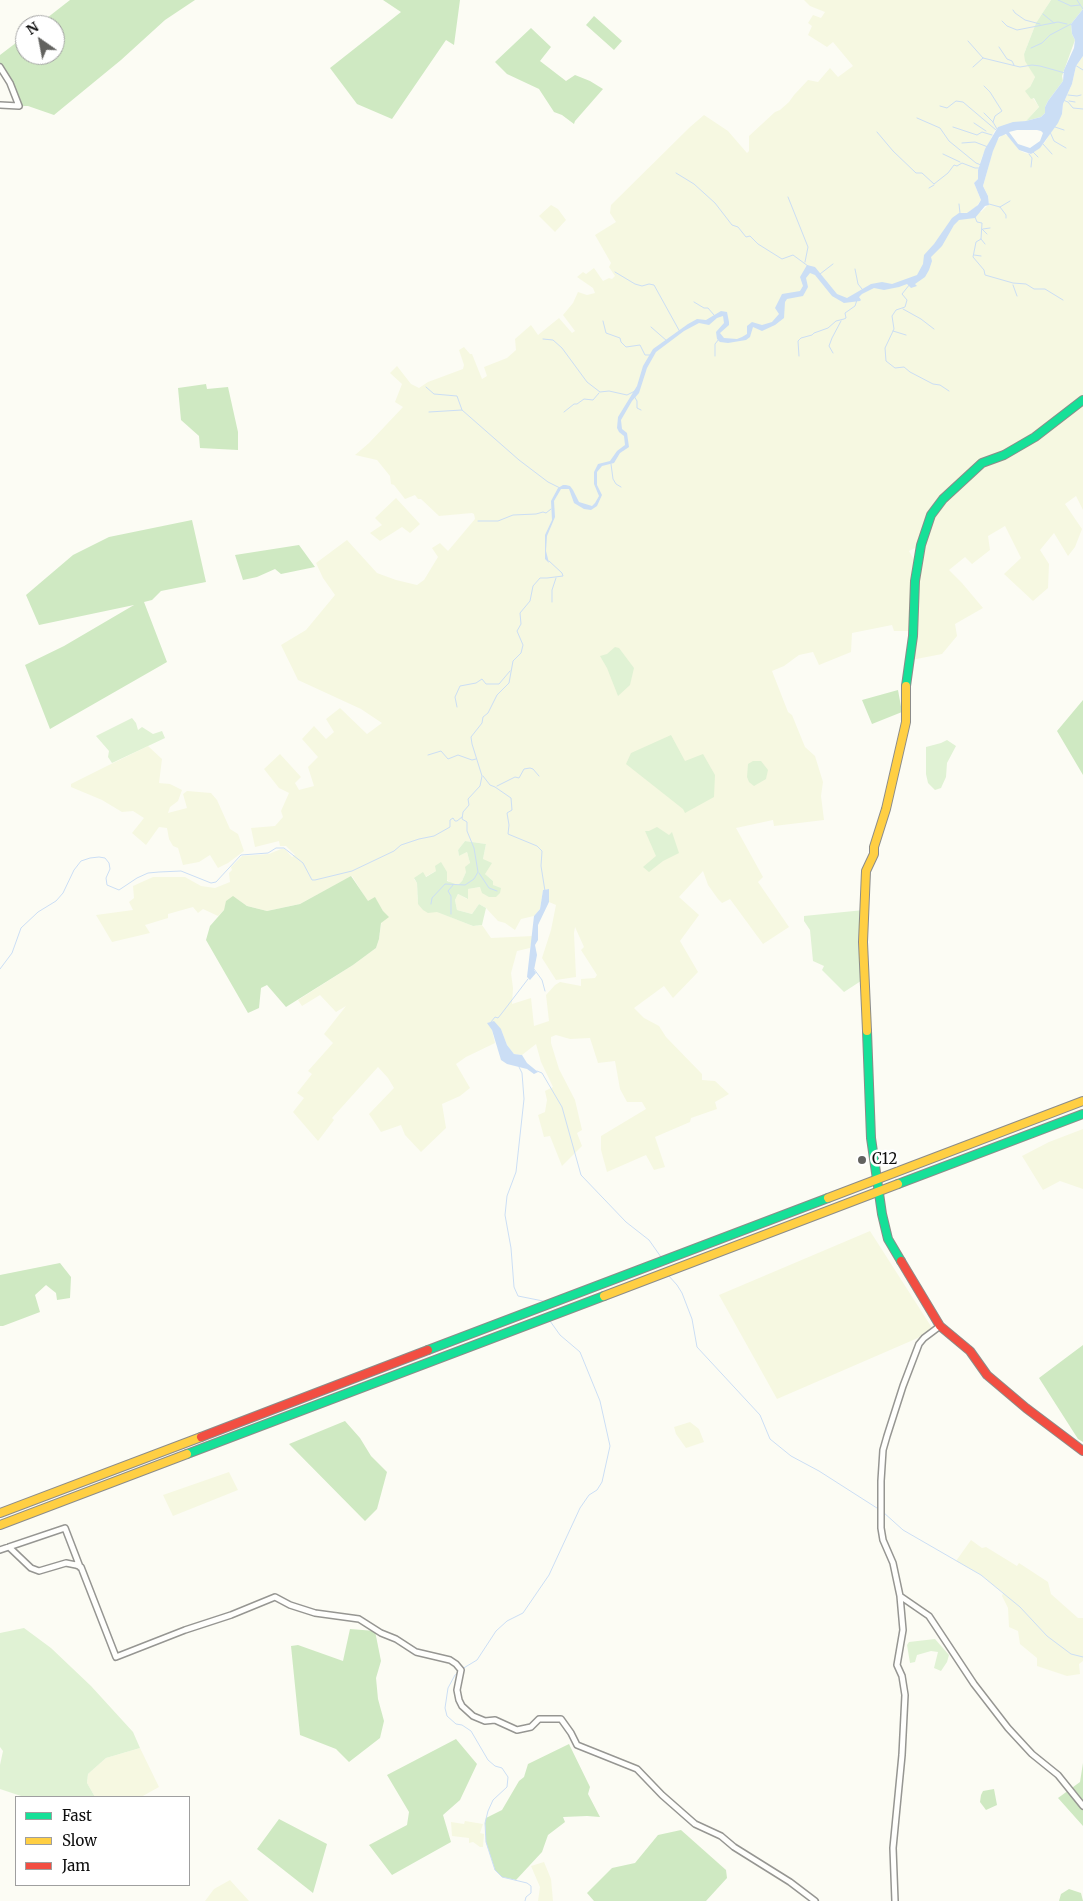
<!DOCTYPE html>
<html>
<head>
<meta charset="utf-8">
<style>
	body { margin:0 }
	#map { position:relative; width:1083px; height:1901px; overflow:hidden; background:#fcfcf4; font-family:Merriweather,serif }
	canvas { display:block }
	.legend { position:absolute; left:15px; top:1796px; width:175px; height:90px; box-sizing:border-box; background:#fff; border:1px solid #9f9f9f; margin:0; padding:6px 9px; list-style:none; font-size:15px; color:#0f0f0f }
	.legend li { display:flex; align-items:center; gap:10px; height:25px }
	.legend b { width:25px; border:1px solid #9f9f9f }
	.north { position:absolute; left:15px; top:15px; width:50px; height:50px; box-sizing:border-box; background:#fff; border:1px solid #9f9f9f; border-radius:50%; rotate:327deg; font-size:14px; font-weight:700; line-height:20px; text-align:center; color:#0f0f0f }
	.north::after { content:''; display:block; margin:auto; width:18px; height:22px; background:#62625f; clip-path:polygon(50% 0,100% 100%,50% 72%,0 100%) }
</style>
</head>
<body>
<div id="map">
<canvas width="1083" height="1901"></canvas>
<ul class="legend">
<li><b style="height:6px;background:#16e098"></b>Fast</li>
<li><b style="height:6px;background:#ffcf43"></b>Slow</li>
<li><b style="height:6px;background:#f24e42"></b>Jam</li>
</ul>
<div class="north">N</div>
</div>
<script>
const g = document.querySelector('canvas').getContext('2d');
g.lineJoin = 'round';
function fillPath(path, color) { g.fillStyle = color; g.fill(path, 'evenodd'); }
const toPath = rows => new Path2D(rows.map(r => 'M' + r).join(''));
function trace(path, color, width, dash) { g.strokeStyle = color; g.lineWidth = width; g.lineCap = dash ? 'butt' : 'round'; g.setLineDash(dash || []); g.stroke(path); }
function label(font, color, halo, rows, align = 'center') {
  g.font = font + ' Merriweather,serif'; g.lineWidth = 5; g.setLineDash([]); g.textBaseline = 'middle'; g.strokeStyle = halo; g.fillStyle = color; for (const [text, x, y, turn = 0] of rows) {
    g.save(); g.translate(x, y); g.rotate((+turn || 0) * Math.PI / 180); g.textAlign = isNaN(turn) ? turn : align; if (halo) g.strokeText(text, 0, 0); g.fillText(text, 0, 0); g.restore();
  }
}
fillPath(toPath([
	[804,0,1051,0,1036,23,1024,54,1035,77,1030,87,1033,98,1039,107,1026,121,998,127,994,132,982,157,978,169,978,179,974,183,981,200,976,207,967,213,959,213,981,212,989,204,988,196,983,186,995,143,1003,134,1009,136,1019,150,1025,153,1031,154,1045,142,1062,114,1063,104,1072,84,1076,66,1083,56,1083,510,1076,496,1065,504,1082,529,1075,547,1068,556,1054,533,1040,550,1049,564,1048,588,1033,601,1004,574,1021,558,1005,526,988,536,990,550,972,564,965,557,949,570,962,583,983,608,955,624,957,636,942,654,911,660,912,631,894,631,892,625,852,633,851,652,819,665,813,652,799,655,784,666,772,671,788,712,792,715,805,747,815,756,823,782,821,796,824,820,774,826,773,820,736,828,763,877,758,882,789,927,763,944,730,899,722,903,718,899,708,885,703,871,679,897,699,915,680,941,698,972,673,998,664,986,634,1008,644,1018,659,1026,666,1037,702,1074,702,1080,715,1081,729,1094,715,1102,717,1109,691,1118,690,1122,655,1137,665,1167,654,1170,646,1155,607,1172,601,1150,601,1136,646,1109,642,1102,627,1102,620,1089,615,1061,598,1063,590,1038,570,1039,556,1035,551,1037,551,1043,559,1069,575,1100,582,1130,577,1133,582,1146,562,1166,550,1136,544,1137,538,1115,545,1112,547,1100,545,1091,553,1087,541,1062,536,1044,522,1055,514,1054,507,1045,501,1029,492,1030,495,1043,466,1057,456,1064,470,1088,460,1096,442,1104,446,1128,421,1152,405,1135,401,1125,381,1132,369,1114,394,1088,388,1078,378,1067,332,1118,334,1120,318,1141,293,1112,304,1098,297,1093,312,1074,308,1071,333,1043,324,1034,346,1006,336,1012,320,995,302,1006,298,1000,353,965,376,948,379,939,383,911,375,898,368,902,352,876,300,904,267,911,247,906,235,898,227,901,224,910,218,916,203,909,198,913,193,907,168,914,168,918,145,925,150,933,112,942,96,915,133,910,129,902,134,898,133,886,153,877,185,877,201,886,215,888,230,882,229,873,232,870,231,867,242,856,269,854,281,849,285,849,292,857,295,855,286,846,280,846,279,841,255,847,251,828,275,826,283,817,281,811,289,793,279,788,264,769,280,754,301,777,295,783,299,790,314,786,308,767,318,757,302,739,314,726,326,739,334,732,326,719,340,708,367,734,382,723,361,709,298,680,281,645,306,630,335,595,323,578,316,563,347,540,377,573,396,580,417,585,424,580,438,557,432,548,440,543,448,551,475,519,474,514,472,513,439,516,421,499,418,499,415,495,405,499,394,485,391,484,390,476,377,460,355,455,369,443,403,407,395,402,402,384,390,373,397,366,411,384,419,388,428,382,463,369,464,365,459,350,464,347,470,354,472,354,482,379,487,376,484,367,507,358,516,350,515,339,531,325,538,335,559,318,572,333,575,331,563,315,573,303,578,292,587,295,595,293,593,288,577,277,583,272,586,274,594,268,603,281,609,278,612,279,615,276,609,267,611,263,595,235,616,222,610,213,611,205,690,127,704,115,728,131,747,153,749,151,749,136,775,112,780,110,789,102,794,95,808,80,818,82,830,68,838,77,853,66,833,42,827,47,808,35,812,26,808,23,813,15,821,18,825,12,810,6],
	[921,545,917,565,909,551],
	[465,841,486,844,483,859,485,874,493,881,493,885,468,889,467,899,458,894,455,900,457,910,472,914,479,904,486,908,498,921,505,923,515,930,521,919,534,916,540,909,543,890,549,889,549,902,556,905,551,930,542,958,556,980,576,977,574,933,575,927,584,947,581,950,597,975,595,978,581,979,581,986,560,982,555,985,546,995,549,1021,534,1026,531,998,512,1004,513,988,511,973,517,951,530,948,533,936,491,938,482,925,473,926,418,904,417,883,414,879,425,877,436,871,447,872,447,880,454,885,458,885,462,881,470,863,467,852,459,856,458,850],
	[551,205,558,209,566,220,555,232,539,216],
	[396,498,420,524,410,533,402,527,380,541,370,533,382,525,375,518],
	[148,746,162,759,159,783,170,784,182,790,178,801,170,807,168,813,187,808,183,794,187,791,211,793,217,800,230,829,238,834,244,851,228,863,218,868,210,855,199,862,183,865,178,848,173,846,169,839,167,828,159,827,146,845,132,833,144,818,133,811,122,812,102,800,71,787,71,784,105,767],
	[1083,1129,1083,1189,1060,1181,1043,1190,1022,1156,1049,1142],
	[870,1231,934,1331,777,1399,719,1295],
	[690,1422,699,1429,704,1442,686,1448,676,1434,674,1427],
	[229,1472,238,1490,173,1516,163,1495],
	[971,1540,982,1548,986,1547,1017,1566,1019,1563,1048,1582,1051,1594,1078,1618,1083,1618,1083,1661,1079,1664,1080,1674,1067,1676,1037,1666,1037,1658,1020,1644,1018,1631,1009,1627,1008,1608,1002,1596,1003,1593,981,1575,956,1561],
	[140,1748,159,1787,141,1797,95,1797,87,1783,88,1774,106,1758],
	[465,1821,483,1824,480,1833,484,1834,483,1847,480,1847,473,1842,469,1843,469,1838,452,1836,451,1822,464,1824],
	[544,1862,551,1879,553,1901,538,1901,540,1887,531,1866],
	[230,1880,249,1901,205,1901,214,1889]
]), '#f6f8e1');
fillPath(toPath([
	[1051,0,1083,0,1083,9,1071,24,1072,34,1075,40,1062,76,1063,81,1048,101,1045,107,1045,113,1041,117,1026,121,1039,107,1034,98,1031,99,1025,91,1030,87,1035,77,1025,61,1024,54,1036,23],
	[615,647,619,648,634,668,630,685,618,696,607,668,600,656,607,654],
	[132,718,136,723,138,730,142,727,153,734,162,731,165,738,112,763,108,757,109,751,96,736],
	[671,735,685,761,703,754,715,775,714,797,685,813,683,809,626,764,631,753],
	[947,740,956,746,947,763,946,777,941,788,935,790,928,783,926,774,926,747,941,743],
	[753,761,761,761,768,770,766,779,754,786,749,782,747,777,748,764],
	[657,827,669,835,672,832,679,853,663,861,649,872,643,867,656,856,645,831,649,831],
	[465,841,486,844,483,859,492,863,485,874,493,881,493,885,501,888,500,893,496,897,489,897,482,893,480,887,468,889,468,899,458,894,455,900,457,910,472,914,479,904,486,908,482,925,473,926,437,912,428,913,423,910,418,904,417,883,414,878,423,872,426,877,436,871,435,866,441,862,447,872,447,881,458,885,462,881,466,872,465,867,470,863,467,852,459,856,458,850],
	[864,910,864,979,844,992,822,970,824,966,813,961,810,930,804,921,804,916],
	[24,1628,51,1648,91,1686,133,1732,140,1748,106,1758,88,1774,87,1783,95,1797,24,1797,0,1789,0,1765,3,1751,0,1747,0,1633],
	[935,1639,949,1655,947,1662,941,1671,934,1668,938,1652,931,1651,917,1655,915,1662,910,1663,907,1645,909,1642]
]), '#e0f2d4');
fillPath(toPath([
	[70,0,195,0,165,20,121,60,54,115,28,106,21,106,0,67,0,55,25,36,25,55,55,55,55,25,38,25],
	[383,0,460,0,454,45,446,40,392,119,357,104,330,68,401,12],
	[594,16,622,41,614,50,586,25],
	[531,28,551,47,540,61,566,81,575,75,590,81,603,89,575,121,574,124,562,115,554,112,539,89,507,74,495,62],
	[206,384,207,389,228,387,238,432,238,450,200,448,199,436,181,420,178,388],
	[192,520,206,582,161,591,152,600,144,602,167,662,50,729,25,665,64,646,134,605,39,625,26,595,73,555,109,537],
	[299,545,315,567,281,574,275,569,257,577,243,580,235,555],
	[898,690,902,712,872,724,862,700],
	[1083,700,1083,775,1057,731],
	[351,876,368,901,375,897,383,911,389,917,381,923,379,939,376,948,353,965,286,1007,267,985,261,988,259,1008,248,1013,206,940,210,926,224,910,226,901,233,896,247,906,267,911,300,904],
	[60,1263,71,1277,70,1298,57,1300,56,1293,46,1285,35,1295,40,1312,3,1326,0,1326,0,1275],
	[1083,1345,1083,1442,1078,1439,1039,1378],
	[345,1421,360,1438,371,1456,387,1472,377,1509,365,1521,289,1444],
	[350,1629,375,1631,381,1661,376,1678,378,1699,384,1721,380,1738,349,1762,336,1749,300,1735,291,1646,298,1645,343,1661],
	[456,1739,477,1764,460,1800,443,1815,451,1842,392,1875,369,1845,407,1825,409,1812,387,1775],
	[569,1744,590,1787,588,1794,600,1817,587,1816,563,1817,565,1822,548,1835,542,1852,516,1880,502,1877,495,1870,486,1842,485,1823,486,1818,502,1810,519,1781,524,1777,528,1764],
	[1083,1763,1083,1826,1058,1798,1080,1782],
	[994,1789,997,1805,986,1810,980,1802,981,1795,983,1791],
	[279,1819,327,1844,313,1893,257,1849],
	[681,1830,726,1870,727,1878,706,1901,594,1901,587,1893,612,1868,635,1863,658,1835],
	[1069,1889,1081,1893,1083,1901,1059,1901,1061,1894]
]), '#cfe9c2');
fillPath(toPath([
	[1083,9,1083,56,1076,66,1072,84,1063,104,1062,114,1058,123,1040,148,1031,154,1019,150,1006,134,999,137,993,151,983,186,988,196,989,205,985,206,975,218,959,220,954,225,942,246,931,257,932,261,929,270,925,277,915,284,917,286,911,288,907,284,899,287,884,290,874,288,862,294,859,297,861,300,860,301,844,303,832,296,815,275,810,273,806,278,808,287,803,296,787,299,785,302,784,318,775,325,762,331,753,327,750,337,746,340,728,343,720,342,717,339,716,332,724,323,723,316,717,318,709,325,699,323,684,331,656,352,647,368,639,393,632,401,621,420,622,429,627,433,629,447,620,453,614,463,602,466,597,472,597,485,602,495,597,506,591,510,584,509,574,503,569,489,561,489,554,501,555,517,547,536,546,551,549,563,545,559,545,535,552,520,551,501,558,488,563,485,566,485,570,486,573,490,579,502,592,506,595,503,599,496,594,484,594,472,598,464,610,461,617,451,625,445,624,436,619,432,617,428,618,417,637,386,643,366,653,349,688,324,697,319,706,320,721,311,727,312,729,322,729,325,720,333,724,338,737,339,742,337,747,334,747,326,752,322,762,325,772,322,779,314,775,308,782,294,800,291,803,286,800,277,807,265,815,267,837,294,847,298,871,284,882,282,892,284,917,275,923,264,924,255,934,244,952,218,959,213,967,213,978,205,981,200,974,183,978,179,978,170,985,149,998,127,1013,122,1026,121,1041,117,1045,113,1045,107,1048,101,1063,81,1064,70,1074,48,1075,40,1072,34,1071,24],
	[1017,130,1037,130,1041,131,1043,133,1040,141,1030,148,1018,144,1009,132],
	[549,889,549,902,538,925,538,940,535,945,537,955,534,970,536,973,530,980,527,977,534,916,540,909,543,890],
	[494,1021,501,1029,507,1045,514,1054,522,1055,527,1063,538,1072,534,1074,527,1069,507,1064,501,1060,492,1030,487,1023]
]), '#cbdef5');
trace(toPath([
	[1058,0,1071,6,1080,5],
	[1077,0,1083,9],
	[1013,10,1015,13,1025,20,1040,24],
	[1043,14,1054,23],
	[1002,21,1007,26,1017,30,1058,22,1067,24],
	[968,41,983,58,1020,67,1032,65,1040,66,1065,73],
	[999,47,1007,59,1012,61,1014,65],
	[1031,48,1042,43,1050,35,1071,24],
	[1075,65,1083,70],
	[973,67,983,58],
	[984,86,990,92,1002,111,995,116,993,122],
	[1068,95,1077,96,1081,95],
	[1063,100,1068,102,1073,108,1083,109],
	[1069,101,1075,102],
	[940,106,947,108,956,101,963,102,996,130],
	[984,113,993,122,997,129],
	[917,118,940,128,949,141,976,163,981,165],
	[974,123,986,131],
	[953,127,977,135,982,132,992,135],
	[1055,127,1064,130],
	[877,132,893,151,916,173,922,173,934,184,948,173,954,165,957,166,962,163,975,168,980,168],
	[1050,132,1054,141,1066,148],
	[962,143,975,142,988,147],
	[1043,144,1052,154],
	[1033,152,1038,157],
	[943,154,960,162],
	[1029,154,1032,158,1031,167],
	[676,173,694,184,715,203,732,225,738,227,746,237,750,236,758,244,782,259,793,255,808,266],
	[929,188,934,185],
	[788,197,808,247,805,262],
	[959,204,960,213],
	[989,204,1000,207,1006,215,1006,218],
	[1000,207,1010,201],
	[975,217,977,222,982,223,981,239,976,242,973,257,984,270,985,275,1013,283,1026,284,1034,289,1045,289,1063,300],
	[982,229,987,234],
	[983,229,990,228],
	[981,239,985,244],
	[974,255,981,256],
	[855,269,858,284,862,289],
	[615,272,635,284,642,286,649,284,654,285,680,332],
	[820,274,833,264],
	[910,284,902,294,907,300,905,307,896,310,892,316,894,329,885,348,886,361,895,368,904,367,910,372,933,384,940,385,949,391],
	[1013,285,1017,296],
	[694,302,704,308,708,308,714,315],
	[903,309,921,319,934,329],
	[603,321,606,333,620,338,621,342,626,347,640,345,645,355,651,355],
	[651,327,667,341],
	[893,331,906,335],
	[543,339,553,340,562,348,587,382,600,392,609,391,627,395,635,391],
	[833,353,829,346,832,338,841,321],
	[715,356,715,344,719,339],
	[799,356,798,341,801,338,812,335,814,333,828,328,836,321,844,319,846,318,845,313,855,306,857,300],
	[426,387,434,394,457,396,462,410],
	[634,396,637,401,637,408,641,410],
	[429,412,462,410,519,460,548,482,560,488],
	[564,412,574,404,577,404,584,399,593,400,599,393],
	[611,464,613,479,616,484,621,487],
	[478,521,498,521,513,515,536,514,543,512,546,513,551,509],
	[552,602,552,590,556,578],
	[457,707,455,697,460,686,476,683,482,679,486,684,499,684,510,671],
	[428,755,441,751,448,759,458,755,472,760,476,759],
	[483,776,490,785,495,787,511,798,512,810,507,813,509,825,508,834,537,846,542,851,541,866,545,891],
	[497,786,515,777,519,778,524,769,530,768,533,769,539,776],
	[479,873,489,888,497,891],
	[431,904,432,898,445,884,465,885,474,879,478,872,474,848,467,831,467,822,462,819,463,812,469,805,468,799,480,786,482,776,472,744,471,737,482,723,483,717,488,713,497,695,509,683,513,661,521,653,523,645,517,631,521,624,520,613,530,601,533,586,540,578,547,578,563,576,562,573,549,561],
	[451,914,451,896,448,891,453,885],
	[0,969,12,953,21,928,38,912,56,901,63,893,74,870,81,861,90,858,99,857,105,858,109,863,110,869,106,878,107,885,119,890,137,878,148,873,159,872,181,871,211,883,216,882,241,855,268,853,276,848,284,848,303,863,312,880,315,880,352,871,394,851,401,845,419,839,434,836,450,827,450,820,453,818,455,821,457,821,462,817],
	[534,969,542,980,545,991],
	[491,1022,495,1017,498,1018,502,1013,528,979],
	[519,1067,522,1073,524,1099,516,1172,507,1196,505,1215,511,1248,514,1287,518,1296,543,1301],
	[537,1071,542,1073,562,1107,581,1175,626,1222,649,1240,661,1257],
	[668,1275,677,1285,682,1293,692,1319,697,1347,760,1415,770,1439,791,1456,819,1471,880,1510],
	[883,1512,903,1530,981,1575,1020,1607,1047,1636,1071,1654,1083,1657],
	[462,1669,477,1660,496,1631,507,1621,523,1613,549,1575,580,1508,589,1495,597,1490,602,1482,610,1446,600,1401,580,1352,560,1335,550,1321],
	[459,1672,455,1675,448,1688,445,1708,447,1716,456,1724,462,1725,471,1731,488,1760,495,1766,502,1768,508,1777,507,1787,493,1800,488,1811,485,1823,486,1842,495,1870,502,1877,527,1883,531,1886,531,1893,526,1897,525,1901]
]), '#cbdef5', 1);
const street = toPath([
	[0,67,10,83,19,106,0,105],
	[940,1326,924,1338,919,1344,903,1386,887,1436,883,1450,881,1481,881,1528,883,1540,893,1563,900,1596,929,1616,974,1684,1008,1728,1032,1754,1058,1775,1083,1806],
	[9,1547,31,1568,39,1571,66,1563,76,1565,81,1567,116,1657,185,1630,231,1615,275,1597,290,1605,315,1613,359,1619,381,1633,396,1639,416,1652,450,1660,456,1664,461,1670,457,1690,459,1700,462,1706,473,1716,485,1721,495,1720,517,1730,531,1727,539,1719,561,1719,571,1733,577,1745,637,1769,662,1795,695,1824,721,1836,734,1847,790,1882,815,1901],
	[0,1550,65,1528,80,1567],
	[895,1901,893,1848,902,1755,905,1695,902,1676,897,1665,903,1630,900,1596]
]);
const fast = toPath([
	[906,686,913,636,915,581,921,545,931,515,943,499,982,463,1004,455,1035,437,1083,400],
	[867,1031,871,1138,882,1214,888,1239,901,1261],
	[898,1184,1083,1114],
	[428,1350,828,1198],
	[187,1454,604,1296]
]);
const slow = toPath([
	[867,1031,863,942,866,871,874,854,874,847,886,809,906,722,906,686],
	[828,1198,1083,1101],
	[604,1296,898,1184],
	[0,1513,201,1437],
	[0,1525,187,1454]
]);
const jam = toPath([
	[901,1261,940,1326,970,1351,987,1375,1026,1408,1083,1451],
	[201,1437,428,1350]
]);
trace(street, '#969692', 8);
trace(fast, '#8c8c89', 10);
trace(slow, '#8c8c89', 10);
trace(jam, '#8c8c89', 10);
trace(street, '#fffffd', 5);
trace(fast, '#16e098', 8);
trace(slow, '#ffcf43', 8);
trace(jam, '#f24e42', 8);
for (const [x, y, r, color] of [
	[862,1160,5,"#62625f"]
]) { const dot = new Path2D(); dot.arc(x, y, r, 0, 2 * Math.PI); g.fillStyle = color; g.fill(dot); trace(dot, '#fff', 2); }
label('15px', '#0f0f0f', '#fff', [
	["C12",872,1160]
], 'left');
</script>
</body>
</html>
